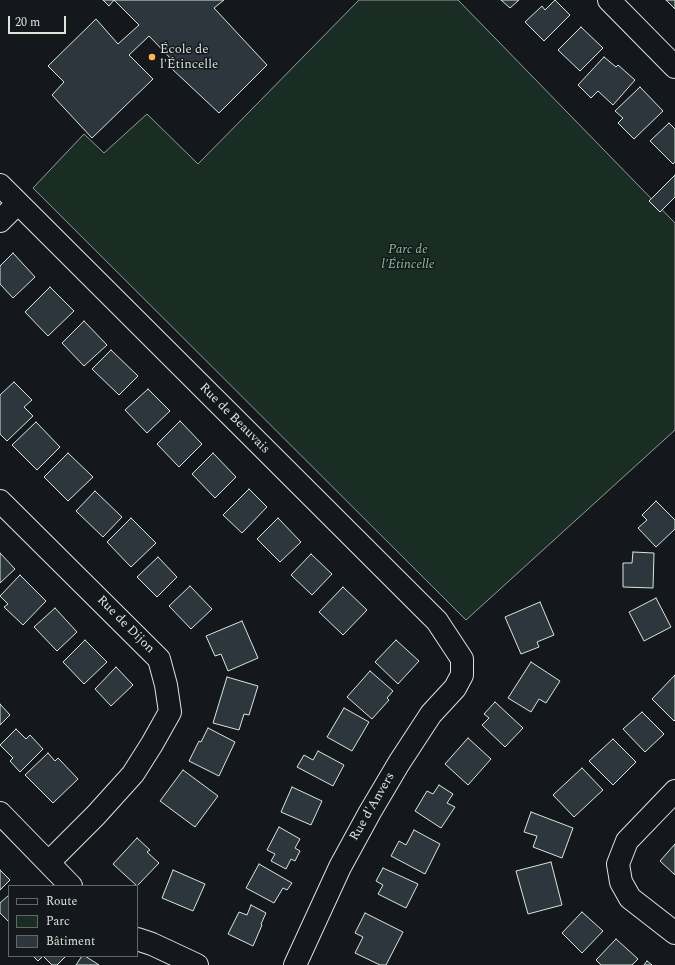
<!DOCTYPE html>
<html>
<head>
<meta charset="utf-8">
<style>
	body { margin:0 }
	#map { position:relative; width:675px; height:965px; overflow:hidden; background:#14181c; font-family:Spectral,serif }
	canvas { display:block }
	.legend { position:absolute; left:8px; top:885px; width:130px; height:72px; box-sizing:border-box; background:#14181c; border:1px solid #626a69; margin:0; padding:5px 7px; list-style:none; font-size:12px; color:#d8e6dc }
	.legend li { display:flex; align-items:center; gap:8px; height:20px }
	.legend b { width:20px; border:1px solid #626a69 }
	.scale { position:absolute; left:8px; top:16px; width:58px; height:18px; box-sizing:border-box; border:2px solid #d8e6dc; border-top:0; padding-left:5px; font-size:12px; line-height:14px; white-space:nowrap; color:#d8e6dc; -webkit-text-stroke:3px #14181c; paint-order:stroke }
</style>
</head>
<body>
<div id="map">
<canvas width="675" height="965"></canvas>
<ul class="legend">
<li><b style="height:5px;background:#14181c"></b>Route</li>
<li><b style="height:11px;background:#1a2d24"></b>Parc</li>
<li><b style="height:11px;background:#2c363c"></b>Bâtiment</li>
</ul>
<div class="scale">20 m</div>
</div>
<script>
const g = document.querySelector('canvas').getContext('2d');
g.lineJoin = 'round';
function fillPath(path, color) { g.fillStyle = color; g.fill(path, 'evenodd'); }
const toPath = rows => new Path2D(rows.map(r => 'M' + r).join(''));
function trace(path, color, width, dash) { g.strokeStyle = color; g.lineWidth = width; g.lineCap = dash ? 'butt' : 'round'; g.setLineDash(dash || []); g.stroke(path); }
function label(font, color, halo, rows, align = 'center') {
  g.font = font + ' Spectral,serif'; g.lineWidth = 3; g.setLineDash([]); g.textBaseline = 'middle'; g.strokeStyle = halo; g.fillStyle = color; for (const [text, x, y, turn = 0] of rows) {
    g.save(); g.translate(x, y); g.rotate((+turn || 0) * Math.PI / 180); g.textAlign = isNaN(turn) ? turn : align; if (halo) g.strokeText(text, 0, 0); g.fillText(text, 0, 0); g.restore();
  }
}
const green = toPath([
	[359,0,458,0,675,223,675,430,466,620,33,188,84,134,104,153,147,114,198,164,359,0]
]);
fillPath(green, '#1a2d24');
trace(green, '#939e99', 1);
const building = toPath([
	[103,0,114,0,109,6,103,0],
	[114,0,224,0,214,8,267,65,219,113,171,68,175,63,149,36,129,55,153,79,92,138,52,95,64,82,48,66,96,19,118,44,139,25,114,0],
	[501,0,519,0,510,8,501,0],
	[555,0,570,15,544,41,525,22,542,6,545,10,555,0],
	[666,0,675,0,675,9,666,0],
	[581,27,603,48,580,71,558,50,581,27],
	[604,57,616,67,618,65,635,80,613,105,598,91,591,98,578,85,604,57],
	[640,87,663,111,634,139,618,123,623,118,615,111,640,87],
	[669,123,675,129,675,162,673,164,650,141,669,123],
	[675,175,675,197,660,212,649,201,675,175],
	[13,253,35,277,13,298,0,284,0,266,13,253],
	[50,287,74,311,48,336,25,312,50,287],
	[84,321,107,345,84,366,62,343,84,321],
	[111,350,138,376,119,395,92,369,111,350],
	[14,382,32,400,24,407,33,416,7,441,0,434,0,395,14,382],
	[148,389,170,411,147,433,125,410,148,389],
	[180,421,202,444,179,467,157,444,180,421],
	[36,422,60,447,37,470,12,445,36,422],
	[68,453,93,477,68,501,44,477,68,453],
	[213,453,236,477,215,498,192,474,213,453],
	[249,489,267,507,242,533,223,515,249,489],
	[95,491,122,517,103,537,76,511,95,491],
	[656,501,675,520,675,529,656,547,638,528,647,520,642,515,656,501],
	[131,518,156,543,131,567,107,542,131,518],
	[278,518,301,542,280,562,257,539,278,518],
	[633,552,654,553,653,588,623,587,623,563,632,563,633,552],
	[0,553,15,569,0,583,0,553],
	[311,554,332,574,312,595,291,575,311,554],
	[158,557,177,577,157,597,137,577,158,557],
	[20,575,46,601,23,625,4,607,8,604,0,596,20,575],
	[190,586,212,609,191,629,169,606,190,586],
	[343,587,367,610,343,635,319,612,343,587],
	[656,598,671,627,644,641,629,612,656,598],
	[540,602,554,635,537,642,539,647,521,654,505,617,540,602],
	[55,608,77,632,57,651,34,627,55,608],
	[242,621,258,658,228,671,221,654,215,656,206,636,242,621],
	[85,640,107,662,84,684,63,662,85,640],
	[396,640,419,661,398,684,375,662,396,640],
	[531,662,560,681,546,703,539,699,531,712,508,698,531,662],
	[116,667,133,685,111,706,95,689,116,667],
	[370,671,393,691,387,698,389,700,372,719,347,697,370,671],
	[675,675,675,720,674,721,652,699,675,675],
	[227,677,258,686,249,715,244,714,239,730,213,723,227,677],
	[495,702,523,728,505,747,482,725,489,718,484,714,495,702],
	[0,704,10,715,0,725,0,704],
	[344,708,369,722,352,751,327,737,344,708],
	[642,712,664,734,645,752,623,729,642,712],
	[208,728,235,742,219,776,189,761,199,741,201,742,208,728],
	[16,729,26,739,30,735,43,749,20,772,10,761,13,758,0,745,16,729],
	[468,738,491,759,468,785,445,764,468,738],
	[613,739,636,762,613,785,589,761,613,739],
	[318,751,344,765,333,786,297,767,304,755,313,760,318,751],
	[48,753,55,761,58,758,78,779,53,803,25,775,48,753],
	[582,768,603,790,574,817,553,795,582,768],
	[183,770,218,796,195,827,160,801,183,770],
	[439,785,453,794,447,803,455,807,441,828,415,811,427,791,433,794,439,785],
	[292,787,322,801,311,825,281,812,292,787],
	[531,812,573,828,562,858,533,847,537,836,524,832,531,812],
	[279,827,300,839,295,848,300,851,295,861,291,859,286,869,271,861,275,854,267,850,279,827],
	[414,830,440,844,425,874,391,856,399,841,406,845,414,830],
	[137,838,150,850,147,852,159,863,137,886,113,864,137,838],
	[675,844,675,875,660,861,675,844],
	[551,862,562,905,528,914,516,871,551,862],
	[259,864,292,883,287,890,283,888,274,903,246,888,259,864],
	[383,868,418,884,406,908,378,894,383,885,376,881,383,868],
	[0,870,10,880,0,890,0,870],
	[173,870,205,884,193,911,162,898,173,870],
	[9,895,9,922,0,913,0,903,9,895],
	[251,905,266,913,261,924,262,925,253,946,228,934,239,912,247,915,251,905],
	[582,912,603,931,582,953,562,933,582,912],
	[365,913,403,932,386,965,380,965,355,953,363,937,355,933,365,913],
	[616,939,638,959,632,965,601,965,596,960,616,939],
	[33,956,66,956,57,965,52,965,43,956,38,961,33,956],
	[82,956,85,956,99,965,76,965,82,956],
	[647,961,652,965,644,965,647,961]
]);
fillPath(building, '#2c363c');
trace(building, '#d8e6dc', 1);
const minor = toPath([
	[609,0,675,67],
	[0,185,437,621,462,659,462,675,455,688,431,714,399,763,370,812,340,867,295,965],
	[0,221,18,203],
	[0,501,159,659,166,685,170,712,152,744,133,774,96,815,49,862],
	[675,791,627,841,618,864,621,882,630,898,675,933],
	[0,813,71,886],
	[137,939,152,944,197,965]
]);
trace(minor, '#d8e6dc', 24);
trace(minor, '#14181c', 22);
for (const [x, y, r, color] of [
	[152,57,4,"#ffb74d"]
]) { const dot = new Path2D(); dot.arc(x, y, r, 0, 2 * Math.PI); g.fillStyle = color; g.fill(dot); trace(dot, '#14181c', 1.5); }
label('13px', '#d8e6dc', '#14181c', [
	["École de",160,50],
	["l'Étincelle",160,65]
], 'left');
label('italic 13px', '#8ac095', '#14181c', [
	["Parc de",408,250],
	["l'Étincelle",408,265]
]);
label('13px', '#d8e6dc', '#14181c', [
	["Rue de Beauvais",234,419,45],
	["Rue de Dijon",125,625,45],
	["Rue d'Anvers",373,807,-60]
]);
</script>
</body>
</html>
